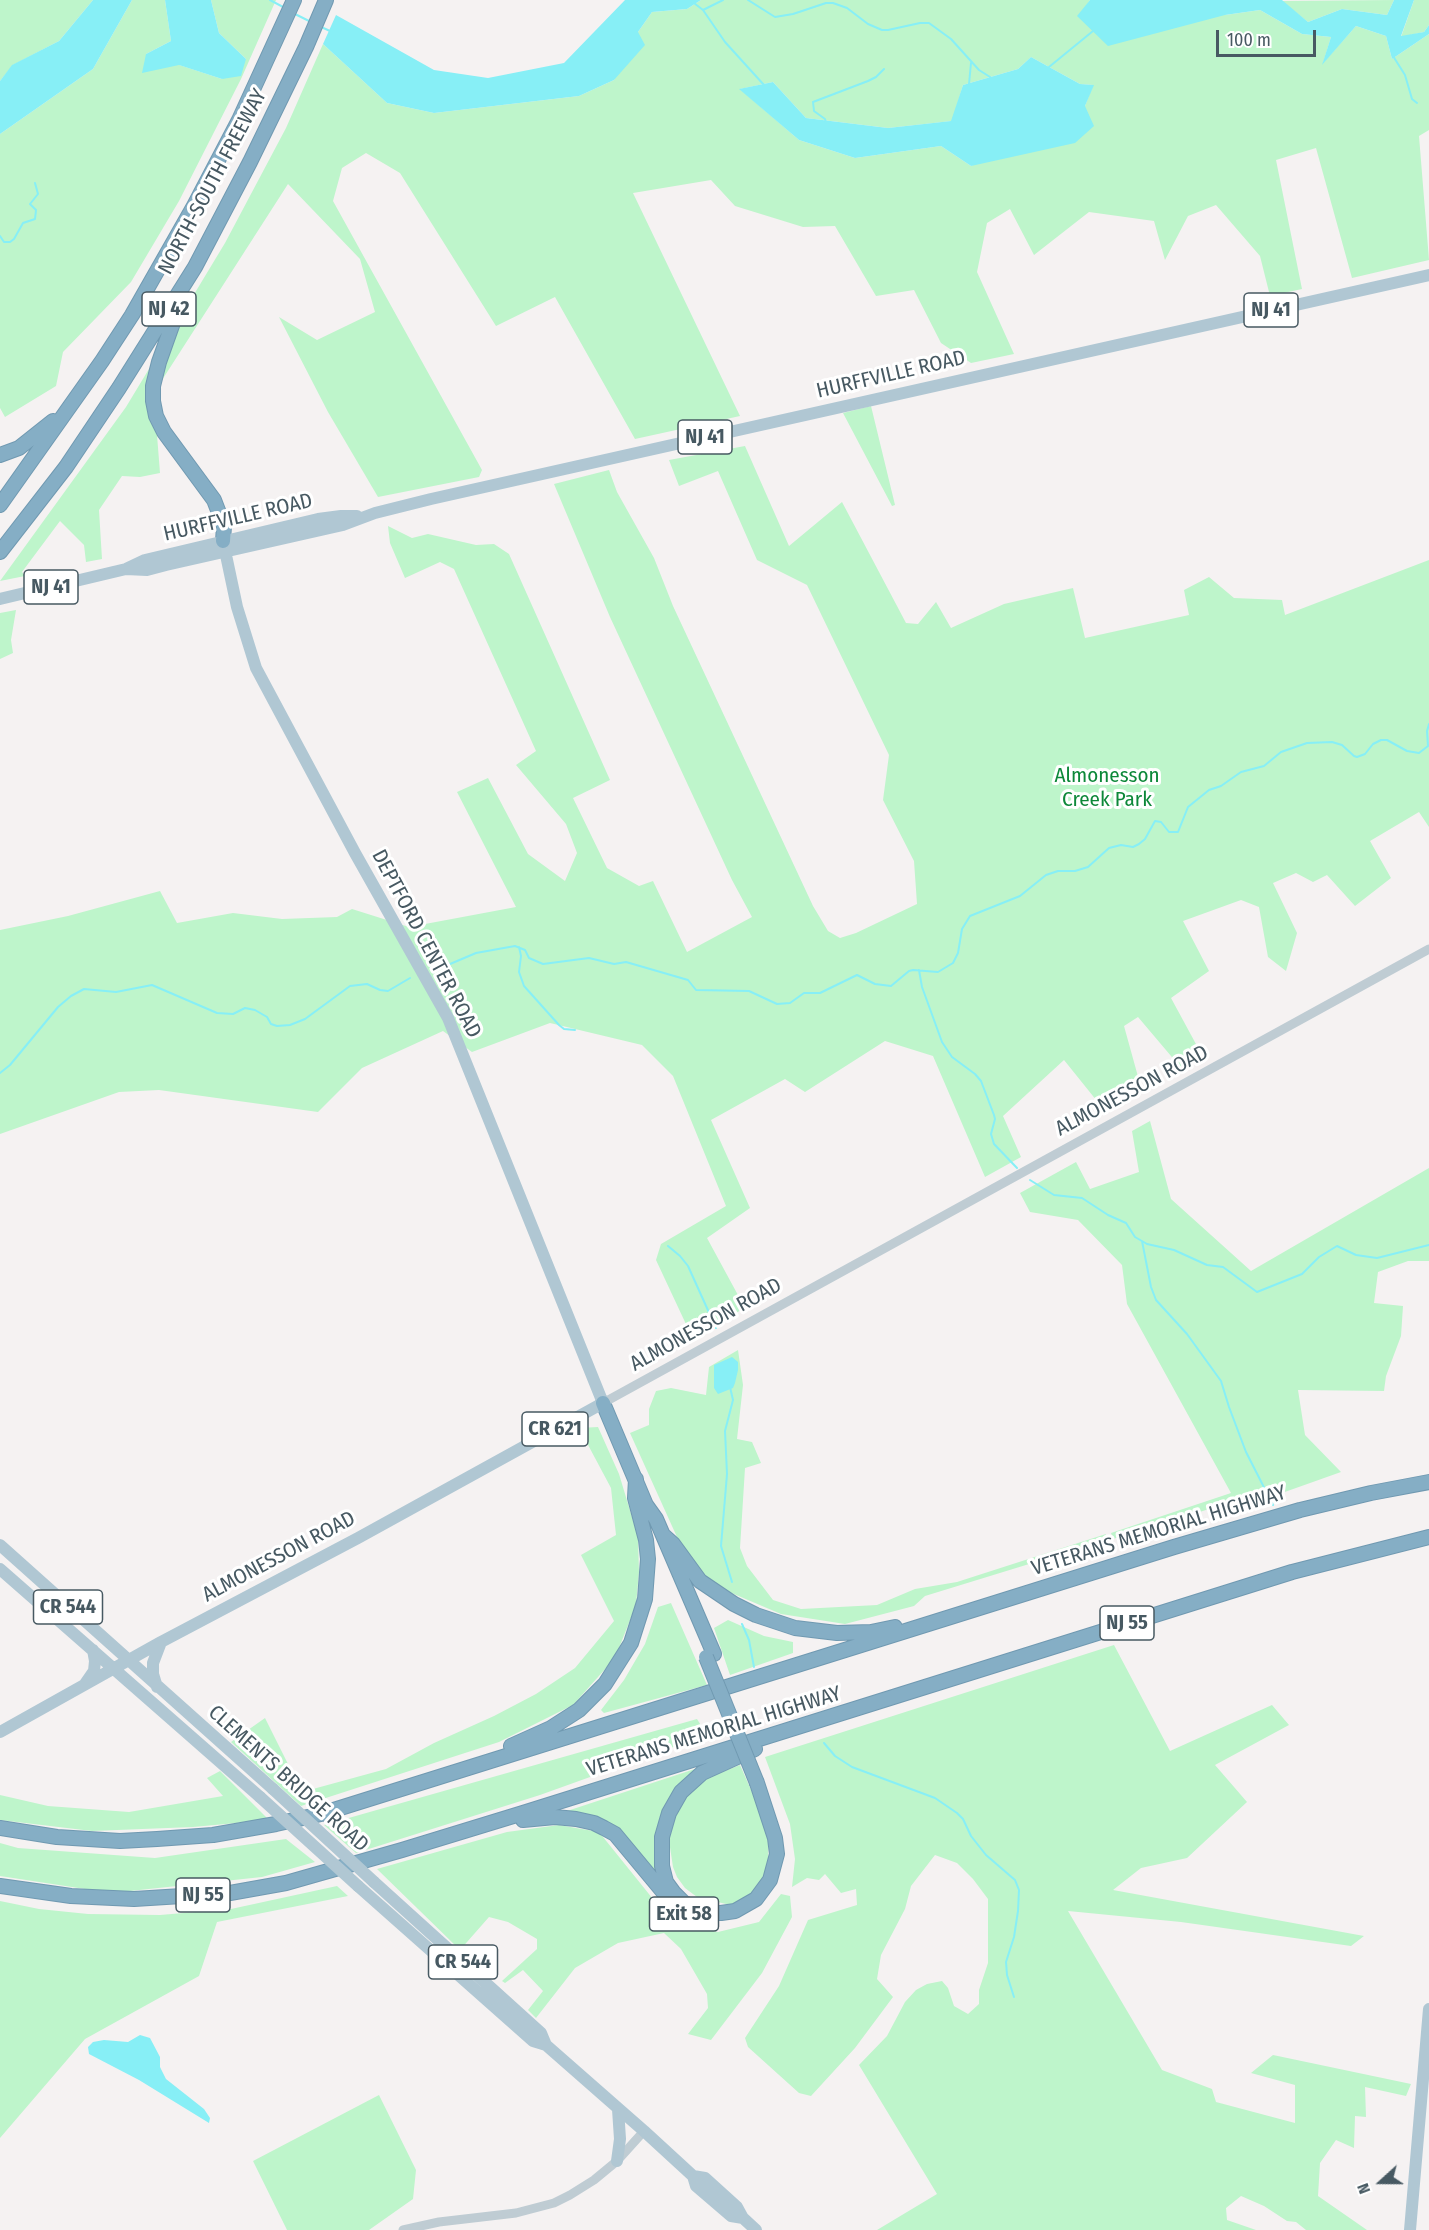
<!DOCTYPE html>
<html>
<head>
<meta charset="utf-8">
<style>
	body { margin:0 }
	#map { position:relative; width:1429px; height:2230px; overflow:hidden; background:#f5f2f2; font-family:"Fira Sans Condensed",sans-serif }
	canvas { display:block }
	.north { position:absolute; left:1351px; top:2152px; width:60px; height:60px; -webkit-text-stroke:4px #fff; paint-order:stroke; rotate:249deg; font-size:16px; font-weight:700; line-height:24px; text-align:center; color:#475962 }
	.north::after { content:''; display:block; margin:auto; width:21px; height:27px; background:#475962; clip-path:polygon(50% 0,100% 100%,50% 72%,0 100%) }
	.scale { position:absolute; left:1216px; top:30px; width:100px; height:27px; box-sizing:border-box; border:3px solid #475962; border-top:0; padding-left:8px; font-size:18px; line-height:21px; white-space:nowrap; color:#475962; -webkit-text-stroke:4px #fff; paint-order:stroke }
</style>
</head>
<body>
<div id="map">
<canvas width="1429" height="2230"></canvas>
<div class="north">N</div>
<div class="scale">100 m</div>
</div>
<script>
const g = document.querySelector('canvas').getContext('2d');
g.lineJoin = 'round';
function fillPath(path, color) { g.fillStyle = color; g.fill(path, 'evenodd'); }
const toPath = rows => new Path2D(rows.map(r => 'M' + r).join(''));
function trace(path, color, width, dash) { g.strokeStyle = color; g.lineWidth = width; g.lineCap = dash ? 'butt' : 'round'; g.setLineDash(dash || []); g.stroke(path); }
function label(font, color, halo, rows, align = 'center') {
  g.font = font + ' "Fira Sans Condensed",sans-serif'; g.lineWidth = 6; g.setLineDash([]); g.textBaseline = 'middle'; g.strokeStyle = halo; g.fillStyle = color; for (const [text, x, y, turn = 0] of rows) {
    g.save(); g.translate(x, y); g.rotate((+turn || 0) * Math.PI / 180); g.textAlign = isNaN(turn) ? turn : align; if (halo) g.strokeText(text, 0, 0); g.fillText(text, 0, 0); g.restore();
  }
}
fillPath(toPath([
	[0,0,93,0,59,41,13,65,0,81],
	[132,0,165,0,171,41,146,54,222,79,246,59,219,33,211,0,276,0,241,79,179,201,131,282,63,352,56,386,5,417,0,408,0,134,93,69],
	[701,0,1090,0,1085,8,1225,15,1260,10,1302,34,1331,37,1323,63,1356,26,1386,36,1392,59,1429,34,1429,130,1419,136,1429,260,1352,278,1316,148,1276,160,1302,289,1270,296,1260,256,1216,205,1188,216,1165,260,1154,221,1089,212,1034,255,1010,209,987,223,977,272,1014,354,971,363,941,343,914,290,876,296,835,226,803,227,735,206,711,180,633,193,740,416,635,439,555,297,496,326,400,173,366,153,342,168,333,201,482,470,479,477,378,497,328,412,279,317,317,340,375,312,360,259,288,184,146,405,157,435,160,473,140,477,122,476,99,510,102,559,86,562,84,545,60,521,22,572,25,576,0,581,126,407,225,243,286,128,323,44,387,103,434,113,579,96,614,80,638,32,652,12,687,9],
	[1031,57,1080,84,1093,85,1085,106,971,166,941,146,855,158,799,140,740,89,773,82,806,118,888,128,952,121,963,85,1018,69],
	[1394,0,1387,15,1342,9,1308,22,1281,1],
	[1414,0,1429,0,1429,25,1424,32,1401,37],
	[871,406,895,505,892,506,843,413],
	[745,446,789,546,842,502,906,623,918,624,936,602,951,628,1004,604,1073,588,1085,638,1189,615,1184,590,1209,577,1234,598,1282,600,1285,615,1429,560,1429,827,1419,812,1370,841,1391,878,1355,906,1327,875,1313,882,1296,873,1273,883,1297,933,1286,971,1268,957,1259,907,1241,900,1183,921,1209,971,1171,998,1203,1057,1182,1069,1138,1017,1124,1026,1142,1091,1105,1111,1064,1060,1003,1116,1021,1157,985,1177,933,1056,885,1041,805,1092,785,1079,711,1120,750,1208,707,1238,745,1308,692,1337,656,1260,661,1244,726,1206,673,1076,642,1045,550,1023,472,1052,443,1031,362,1068,318,1112,159,1090,119,1092,0,1134,0,930,68,916,160,891,177,923,233,913,282,919,337,917,352,909,409,927,516,907,457,792,488,778,528,854,565,881,577,853,566,824,516,765,536,751,454,569,440,562,405,578,390,543,388,526,412,538,428,534,476,545,494,544,509,554,610,780,573,798,607,868,639,886,653,881,687,952,752,917,732,880,610,617,554,484,609,470,617,492,654,558,673,606,813,906,828,931,840,938,856,933,917,904,914,861,883,800,889,755,807,585,757,560,718,471,679,486,669,460],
	[16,610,11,640,13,653,0,659,0,613],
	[1150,1121,1171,1199,1251,1271,1429,1168,1429,1261,1408,1261,1378,1272,1374,1303,1403,1306,1401,1336,1386,1376,1384,1391,1298,1390,1305,1435,1341,1472,1251,1504,1238,1500,1113,1539,1111,1533,1231,1493,1127,1304,1122,1265,1078,1220,1030,1212,1020,1193,1076,1162,1090,1189,1139,1172,1132,1131],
	[738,1350,743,1385,737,1439,752,1442,761,1463,745,1468,740,1548,747,1566,773,1600,801,1609,877,1605,915,1589,957,1582,1106,1534,1104,1541,925,1596,914,1606,845,1624,781,1614,715,1586,686,1557,630,1433,649,1425,649,1409,656,1391,671,1388,706,1395,709,1367],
	[598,1427,619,1474,638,1537,639,1572,636,1605,615,1658,573,1705,499,1742,301,1806,231,1742,265,1718,302,1792,386,1769,434,1743,494,1716,536,1694,575,1668,614,1621,581,1555,616,1535,611,1488,579,1428],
	[671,1603,707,1685,604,1713,601,1710,624,1680,645,1644,658,1607],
	[728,1620,764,1636,793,1642,793,1653,730,1675,714,1628],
	[1114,1645,1170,1751,1272,1705,1289,1725,1215,1765,1247,1802,1187,1858,1141,1868,1113,1890,1364,1936,1351,1946,1181,1922,1068,1911,1162,2070,1212,2089,1216,2102,1295,2123,1295,2085,1251,2073,1273,2055,1411,2084,1406,2096,1365,2087,1366,2117,1355,2116,1354,2148,1336,2140,1320,2163,1318,2196,1367,2230,1306,2230,1296,2222,1287,2221,1264,2206,1241,2196,1226,2208,1227,2220,1256,2230,877,2230,937,2194,859,2065,887,2036,905,2002,916,1990,927,1984,942,1981,948,1988,954,2006,968,2014,979,2004,979,1990,988,1963,988,1899,973,1879,957,1863,935,1855,911,1886,905,1909,881,1955,877,1979,893,1997,855,2048,811,2096,799,2093,748,2047,745,2038,779,1986,808,1920,857,1905,856,1889,841,1893,825,1874,819,1880,807,1878,792,1887,795,1859,790,1824,765,1757],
	[697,1719,707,1735,540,1795,356,1853,324,1825],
	[710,1764,681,1785,670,1797,661,1816,657,1828,654,1848,655,1866,660,1883,631,1843,564,1812],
	[740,1765,760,1810,769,1836,768,1859,764,1878,757,1890,736,1904,726,1904,697,1897,685,1888,677,1877,673,1867,668,1834,673,1819,682,1801,704,1779],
	[220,1771,269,1820,193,1827,92,1831,0,1820,0,1795,48,1806,129,1812,223,1796,207,1778],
	[559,1825,599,1832,657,1904,689,1926,718,1932,759,1922,781,1894,790,1896,792,1917,762,1973,711,2040,688,2034,708,2008,707,1994,681,1949,664,1933,618,1943,575,1968,536,2018,528,2010,543,1991,523,1970,505,1983,502,1981,537,1949,537,1939,508,1922,489,1917,460,1950,377,1869,507,1832],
	[286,1839,315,1862,262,1877,111,1893,0,1876,0,1843,18,1848,155,1858],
	[337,1886,348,1896,217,1922,199,1976,85,2039,0,2138,0,1901,39,1909,88,1914,160,1915,231,1909],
	[379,2095,416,2170,413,2199,369,2230,287,2230,253,2161]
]), '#bef5cb');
fillPath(toPath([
	[93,0,132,0,93,69,0,134,0,81,12,65,59,41],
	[165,0,211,0,219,33,246,59,241,76,222,79,179,65,142,73,146,54,171,41],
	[625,0,701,0,687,9,652,12,638,32,645,45,614,80,579,96,434,113,387,103,323,44,336,15,434,70,488,78,564,63],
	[1090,0,1282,0,1308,22,1342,9,1387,15,1394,0,1414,0,1401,36,1424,32,1429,25,1429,34,1392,59,1386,36,1356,26,1322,65,1331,37,1302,34,1260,10,1225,15,1108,46,1077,16],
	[1031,57,1080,84,1094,85,1085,106,1094,126,1075,143,971,166,941,146,855,158,799,140,739,89,773,82,806,118,888,128,951,121,963,85,1018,69],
	[732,1357,738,1362,738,1370,735,1383,733,1388,718,1394,714,1388,714,1365],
	[140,2035,150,2038,160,2057,160,2067,166,2079,204,2109,210,2118,209,2123,139,2080,89,2054,88,2047,93,2042,104,2040,128,2042]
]), '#87eff6');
trace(toPath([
	[270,0,285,8],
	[690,0,703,10,725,42,764,85],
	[748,0,775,17,793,14,826,3,833,3,847,8,868,24,882,30,888,30,920,23,929,23,951,39,979,70,990,77],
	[703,10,723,0],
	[295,14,311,22],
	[319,26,330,31],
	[1393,56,1405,75,1412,99,1417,103],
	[1049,67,1093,31],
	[969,84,971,63],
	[826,123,825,119,814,111,813,102,868,81,876,77,884,69],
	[0,236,4,242,10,242,14,239,23,223,35,219,36,210,30,204,38,194,35,183],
	[519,947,521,956,519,972,524,986,559,1025,564,1029,575,1030],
	[443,967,476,953,515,946,525,950,529,958,543,964,589,958,614,964,626,962,688,980,696,990,749,991,777,1004,790,1003,804,993,820,993,857,975,875,984,891,986,909,971,913,970,938,972,953,963,958,953,962,929,970,916,1020,896,1046,875,1058,871,1075,871,1088,867,1109,848,1121,845,1133,847,1139,844,1145,839,1155,821,1161,822,1169,832,1178,832,1188,807,1209,790,1221,786,1241,772,1264,766,1281,752,1307,743,1332,742,1342,745,1354,756,1357,757,1365,754,1373,744,1381,740,1387,740,1407,751,1419,753,1428,746,1427,731,1429,724],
	[919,970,922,987,942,1042,952,1057,975,1074,981,1081,994,1115,995,1119,991,1134,994,1144,1017,1168],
	[0,1073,10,1065,58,1007,71,996,84,989,116,992,152,985,217,1013,233,1014,245,1008,255,1010,267,1017,271,1024,277,1026,290,1025,305,1019,350,986,367,984,380,990,388,991,410,978],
	[1030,1180,1054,1195,1082,1198,1108,1215,1126,1223,1135,1237,1147,1244,1174,1250,1207,1265,1223,1267,1257,1292,1302,1274,1319,1257,1337,1246,1356,1255,1377,1258,1429,1245],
	[1142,1241,1151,1287,1156,1300,1187,1334,1221,1381,1229,1407,1246,1452,1273,1505],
	[668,1246,680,1256,688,1266,716,1328],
	[730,1387,733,1400,725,1431,727,1474,721,1546,732,1582],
	[742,1624,749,1640,754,1667],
	[824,1743,835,1756,852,1767,935,1798,957,1813,963,1819,971,1836,986,1855,1015,1880,1019,1890,1018,1911,1014,1937,1006,1962,1007,1975,1014,1997]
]), '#87eff6', 2);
const highway = toPath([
	[182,302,175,317,159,362,153,386,153,401,156,416,164,432,214,500,224,526,223,541],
	[0,455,19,448,53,421],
	[0,505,102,361,132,315,194,206,239,120,294,0],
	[0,552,66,467,119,388,195,267,250,162,306,47,326,0],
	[603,1403,646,1505,656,1519,714,1654],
	[663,1535,673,1544,700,1581,734,1604,756,1615,795,1628,837,1633,871,1632,895,1627],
	[511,1746,551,1728,579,1710,605,1684,631,1643,645,1599,648,1559,646,1540,635,1498,636,1479],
	[755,1749,702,1773,681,1792,669,1813,662,1837,662,1866,666,1882,674,1893,684,1903,708,1913,721,1913,735,1911,756,1899,770,1880,777,1854,775,1838,757,1783],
	[523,1820,555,1817,576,1819,594,1823,604,1828,615,1834,674,1905],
	[0,1828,57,1837,120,1841,157,1839,213,1835,276,1824,321,1814,1174,1547,1300,1510,1371,1493,1429,1482],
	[0,1886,71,1896,134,1899,230,1893,286,1883,402,1850,523,1813,1292,1572,1429,1537]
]);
trace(highway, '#7099b1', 16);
trace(toPath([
	[603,1403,1429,949],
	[403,2230,439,2222,516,2213,554,2203,570,2195,594,2180,617,2161,644,2131]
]), '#bfccd3', 9);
trace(toPath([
	[126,569,147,570,166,565,343,525,375,513,431,499,1429,275],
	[0,599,126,569,145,560,318,519,341,516,357,516],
	[0,1545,273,1789],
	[0,1569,260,1797],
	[85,1684,94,1671,95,1661,93,1650],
	[157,1687,153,1674,153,1663,161,1642],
	[0,1732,161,1642,358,1538,603,1403,448,1018,355,853,256,668,237,607,223,541],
	[374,1882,541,2033,546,2045],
	[358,1886,533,2041,546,2045,644,2131,693,2176,696,2186,731,2216,743,2218],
	[617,2161,620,2139,618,2109],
	[693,2176,705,2178,737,2207,743,2218,756,2230],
	[1410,2230,1429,2009]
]), '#b0c7d3', 12);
trace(highway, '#85aec5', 14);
const highwayBridge = toPath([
	[706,1657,757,1783]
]);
trace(highwayBridge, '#7099b1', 16, []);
trace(toPath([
	[273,1789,374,1882],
	[260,1797,358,1886]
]), '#b0c7d3', 12);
trace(highwayBridge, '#85aec5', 14);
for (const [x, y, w] of [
	[169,309,54],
	[1271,310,54],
	[705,437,54],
	[51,587,54],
	[555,1429,66],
	[68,1607,69],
	[1127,1623,54],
	[203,1895,54],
	[684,1914,69],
	[463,1962,69]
]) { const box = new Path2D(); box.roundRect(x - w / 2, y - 17, w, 34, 4.5); g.fillStyle = '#fff'; g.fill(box); trace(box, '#475962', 1.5); }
label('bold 20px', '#475962', null, [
	["NJ 42",169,309],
	["NJ 41",1271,310],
	["NJ 41",705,437],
	["NJ 41",51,587],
	["CR 621",555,1429],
	["CR 544",68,1607],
	["NJ 55",1127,1623],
	["NJ 55",203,1895],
	["Exit 58",684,1914],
	["CR 544",463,1962]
]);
label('21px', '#475962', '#fff', [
	["NORTH-SOUTH FREEWAY",213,182,-62],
	["HURFFVILLE ROAD",891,375,-13],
	["HURFFVILLE ROAD",238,518,-13],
	["DEPTFORD CENTER ROAD",426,944,62],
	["ALMONESSON ROAD",1132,1091,-28],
	["ALMONESSON ROAD",706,1325,-29],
	["VETERANS MEMORIAL HIGHWAY",1159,1531,-17],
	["ALMONESSON ROAD",279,1557,-28],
	["VETERANS MEMORIAL HIGHWAY",714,1732,-17],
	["CLEMENTS BRIDGE ROAD",288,1779,42]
]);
label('21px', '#0d8839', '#fff', [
	["Almonesson",1107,776],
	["Creek Park",1107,800]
]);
</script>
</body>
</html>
